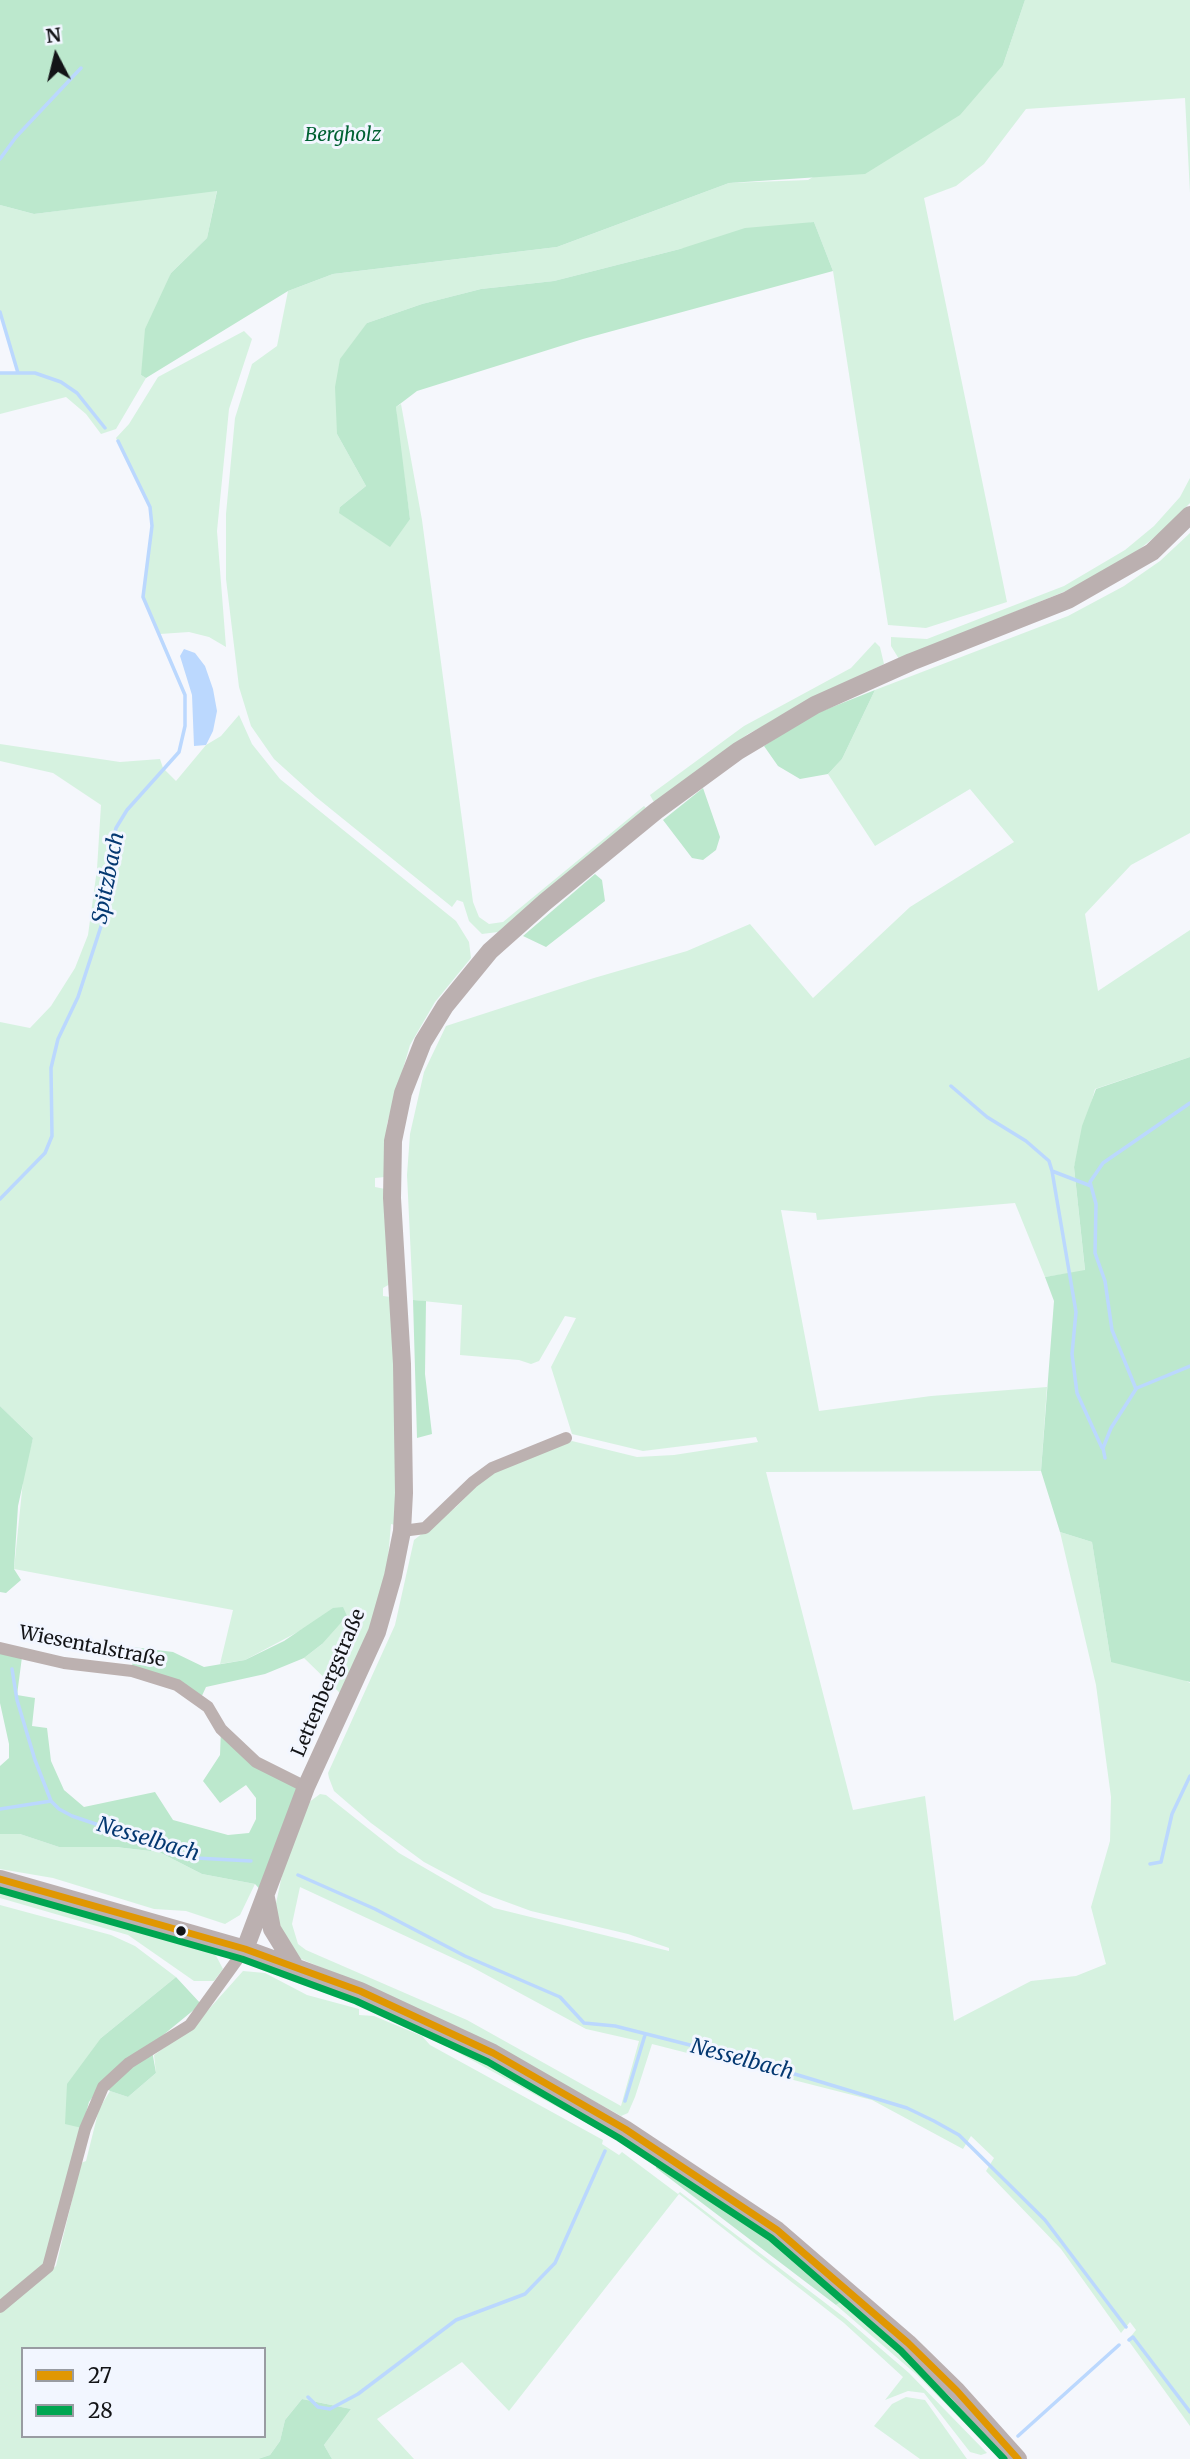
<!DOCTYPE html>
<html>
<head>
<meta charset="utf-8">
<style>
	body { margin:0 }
	#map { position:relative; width:1190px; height:2459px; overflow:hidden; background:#f5f7fc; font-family:Merriweather,serif }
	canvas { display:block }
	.legend { position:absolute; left:21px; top:2347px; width:245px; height:91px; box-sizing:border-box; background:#f2f6ff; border:2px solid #999ca2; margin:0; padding:9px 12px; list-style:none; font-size:21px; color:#131417 }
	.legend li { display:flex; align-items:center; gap:14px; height:35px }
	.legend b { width:35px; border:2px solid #999ca2 }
	.north { position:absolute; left:21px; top:21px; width:70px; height:70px; -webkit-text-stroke:5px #f2f6ff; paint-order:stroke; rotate:353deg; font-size:19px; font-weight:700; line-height:28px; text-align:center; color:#131417 }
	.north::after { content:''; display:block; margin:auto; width:24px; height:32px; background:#131417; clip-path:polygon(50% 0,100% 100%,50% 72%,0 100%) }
</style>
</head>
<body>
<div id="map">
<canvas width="1190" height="2459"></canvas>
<ul class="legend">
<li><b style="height:9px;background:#e09702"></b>27</li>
<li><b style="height:9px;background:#00a651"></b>28</li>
</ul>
<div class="north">N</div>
</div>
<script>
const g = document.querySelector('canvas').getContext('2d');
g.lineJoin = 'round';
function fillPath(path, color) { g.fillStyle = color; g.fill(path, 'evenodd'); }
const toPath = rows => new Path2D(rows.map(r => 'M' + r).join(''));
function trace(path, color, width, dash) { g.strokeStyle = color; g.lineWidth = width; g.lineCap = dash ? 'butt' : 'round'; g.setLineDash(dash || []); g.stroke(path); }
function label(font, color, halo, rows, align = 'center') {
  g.font = font + ' Merriweather,serif'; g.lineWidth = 6; g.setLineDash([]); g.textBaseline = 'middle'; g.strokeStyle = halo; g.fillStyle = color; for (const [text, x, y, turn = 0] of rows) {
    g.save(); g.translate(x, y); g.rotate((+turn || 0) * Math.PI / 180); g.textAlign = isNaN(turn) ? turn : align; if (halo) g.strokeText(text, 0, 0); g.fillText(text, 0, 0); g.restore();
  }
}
fillPath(toPath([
	[1025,0,1190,0,1190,193,1185,98,1026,109,984,164,956,186,924,198,1007,602,926,628,888,625,833,271,814,222,680,249,554,281,481,289,422,304,367,323,337,434,366,486,340,507,410,519,398,431,396,407,401,404,422,520,473,902,479,917,489,924,503,922,644,806,647,809,498,932,482,934,469,921,463,902,457,900,452,907,316,797,274,759,251,726,239,687,226,579,226,514,235,418,252,364,277,346,288,291,333,274,557,247,729,183,808,180,1003,65],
	[217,190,207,238,171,273,141,375,146,378,116,429,101,434,86,414,66,397,0,414,0,373,17,372,0,312,0,205,34,214],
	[244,331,252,339,229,409,217,531,226,647,209,637,189,632,160,634,143,597,152,526,150,507,116,438,129,424,158,377],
	[1190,478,1190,503,1161,532,1131,556,1088,582,899,659,891,646,891,637,927,639,1064,586,1125,550,1154,526,1180,497],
	[1190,533,1190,833,1131,865,1085,914,1098,991,1190,930,1190,1057,1095,1089,1074,1167,1085,1271,1045,1277,1015,1203,817,1220,816,1213,781,1210,819,1411,931,1396,1047,1387,1041,1471,766,1472,853,1810,925,1796,954,2021,1031,1981,1076,1976,1106,1964,1091,1907,1110,1841,1111,1797,1096,1685,1060,1532,1092,1542,1111,1662,1132,1651,1190,1683,1190,2426,1128,2340,1136,2330,1130,2322,1121,2333,1061,2249,986,2171,994,2158,971,2136,963,2149,872,2100,652,2044,635,2097,628,2113,621,2116,465,2030,299,1958,278,1928,275,1908,282,1875,308,1803,320,1794,326,1795,399,1853,494,1908,669,1951,669,1948,628,1934,531,1911,482,1893,424,1862,371,1823,334,1791,329,1778,328,1773,395,1625,414,1540,456,1507,485,1477,540,1451,572,1441,637,1457,674,1455,758,1442,756,1437,643,1451,572,1434,551,1367,576,1318,565,1316,539,1361,531,1364,519,1360,460,1355,462,1305,413,1300,407,1175,410,1134,424,1072,446,1026,594,978,687,951,750,924,813,998,910,907,1014,842,970,789,875,846,828,774,842,759,875,690,1068,616,1124,586,1160,561],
	[300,1887,470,1966,586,2029,639,2041,621,2106,467,2020,306,1950,298,1944,292,1924],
	[875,642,880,647,884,664,748,734,655,804,650,795,744,726,851,668],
	[239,715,252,744,280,779,456,921,469,942,471,958,435,1002,410,1045,387,1124,385,1177,375,1178,375,1187,385,1189,390,1284,383,1288,383,1296,391,1297,397,1416,395,1525,391,1524,387,1570,376,1619,342,1695,304,1658,322,1644,309,1626,245,1660,220,1664,233,1610,14,1569,24,1471,33,1438,0,1406,0,1022,30,1028,51,1006,75,968,88,935,97,869,101,805,53,773,0,761,0,744,120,762,160,759,163,768,176,781,206,745,221,736],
	[0,1834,20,1834,59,1847,116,1847,159,1852,202,1874,255,1884,240,1915,225,1924,186,1911,154,1909,53,1878,0,1869],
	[0,1888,212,1948,223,1969,214,1981,194,1981,128,1935,0,1898],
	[0,1905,111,1935,135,1946,176,1977,101,2038,82,2128,43,2265,22,2293,56,2266,81,2163,86,2161,99,2109,110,2091,128,2097,156,2073,154,2055,192,2028,243,1971,265,1973,307,1995,359,2009,359,2015,374,2016,422,2036,430,2045,603,2140,602,2144,619,2155,622,2152,678,2194,680,2192,845,2318,909,2373,987,2453,981,2455,970,2452,924,2393,908,2391,885,2400,903,2377,844,2323,679,2194,509,2411,462,2362,377,2419,414,2459,332,2459,324,2445,351,2409,302,2399,285,2420,280,2441,270,2455,258,2459,0,2459],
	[23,2349,264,2349,264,2436,23,2436],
	[427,2031,499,2065,616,2133,614,2138,435,2040],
	[848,2298,931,2375,995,2442,995,2447,991,2450,917,2375,836,2305],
	[906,2397,925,2400,967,2459,920,2459,874,2426,892,2404]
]), '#d6f2e0');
fillPath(toPath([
	[0,0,1025,0,1003,65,960,115,865,174,729,183,557,247,333,274,288,291,146,378,141,375,145,329,171,273,207,238,217,191,34,214,0,205],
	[814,222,833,271,583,339,417,391,396,407,410,519,390,547,339,513,340,507,366,486,337,434,335,387,340,359,367,323,422,304,481,289,554,281,680,249,745,228],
	[875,690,842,759,828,774,800,779,778,766,764,746,807,717],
	[703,788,720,837,716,850,703,860,692,858,663,820],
	[595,874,602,880,605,901,546,947,523,936],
	[1190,1057,1190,1682,1111,1662,1092,1542,1060,1532,1041,1471,1054,1301,1045,1277,1085,1270,1074,1167,1082,1126,1096,1089],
	[413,1300,426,1301,425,1374,432,1434,417,1438],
	[0,1406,33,1438,18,1506,14,1569,21,1580,6,1593,0,1592],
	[343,1607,347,1616,322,1644,304,1658,265,1674,206,1687,200,1700,132,1671,133,1647,173,1652,204,1667,245,1660,284,1641,333,1608],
	[0,1653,22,1657,17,1695,35,1698,32,1726,47,1728,51,1761,64,1790,84,1807,155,1792,173,1820,228,1835,249,1833,256,1819,256,1798,246,1785,220,1803,203,1781,220,1755,221,1729,256,1762,306,1787,265,1895,255,1884,202,1874,159,1852,116,1847,59,1847,20,1834,0,1834,0,1766,9,1758,9,1744,0,1703],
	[176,1977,201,2004,151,2045,156,2073,128,2097,110,2091,102,2084,89,2102,82,2128,65,2124,67,2084,101,2038],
	[657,2157,848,2298,836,2305,656,2168],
	[302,2399,351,2409,324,2445,332,2459,258,2459,270,2455,280,2441,285,2420]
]), '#bce8cd');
fillPath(toPath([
	[184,649,195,653,205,666,213,689,217,711,213,731,206,745,194,746,192,695,180,656]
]), '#bbd8fe');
trace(toPath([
	[0,159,16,137,81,68],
	[0,312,18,373],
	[0,373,35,373,61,382,77,393,105,428],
	[951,1086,987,1117,1026,1141,1049,1161,1052,1171,1091,1186],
	[1052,1171,1076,1312,1072,1354,1077,1393,1102,1448],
	[0,1199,45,1153,52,1136,51,1068,58,1039,78,997,105,914,110,855,116,828,127,810,179,752,185,726,185,695,143,597,152,526,150,507,118,441],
	[1137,1388,1190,1366],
	[1105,1458,1103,1448,1111,1428,1136,1389,1112,1330,1105,1281,1095,1253,1096,1204,1090,1182,1103,1163,1190,1103],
	[12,1669,17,1700,35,1760,51,1801,59,1809,72,1816,196,1858,251,1861],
	[0,1809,51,1801],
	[1150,1864,1161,1862,1172,1814,1190,1776],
	[298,1875,375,1909,465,1956,560,1997,584,2023,615,2026,745,2059,907,2108,934,2121,959,2135,1045,2220,1126,2327],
	[625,2101,645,2035],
	[1129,2340,1133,2337,1190,2412],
	[308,2397,318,2407,330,2409,358,2394,456,2320,525,2294,555,2263,605,2151],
	[1018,2436,1119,2345]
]), '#bbd8fe', 3.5);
trace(toPath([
	[402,1531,425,1528,473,1482,492,1468,566,1438],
	[0,1648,64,1663,132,1671,177,1685,208,1707,221,1729,256,1762,306,1787],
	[0,2307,48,2267,85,2129,103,2087,129,2063,190,2025,245,1949]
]), '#bcb1b0', 12);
trace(toPath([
	[0,1879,245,1949,360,1991,493,2053,625,2129,777,2230,908,2343,957,2391,1018,2459],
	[266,1898,272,1929,296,1968],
	[245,1949,306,1787,377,1632,393,1576,402,1531,404,1493,402,1364,392,1198,393,1141,403,1093,423,1042,445,1006,490,951,545,902,656,811,738,751,815,705,911,662,1068,600,1152,552,1190,515]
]), '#bbb0b0', 18);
trace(toPath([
	[0,1879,245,1949,360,1991,493,2053,625,2129,777,2230,908,2343,957,2391,1018,2459]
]), '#e09702', 7);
trace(toPath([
	[0,1890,242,1959,356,2001,488,2062,619,2138,771,2238,901,2351,1004,2459]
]), '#00a651', 7);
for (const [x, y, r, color] of [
	[181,1931,6,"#131417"]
]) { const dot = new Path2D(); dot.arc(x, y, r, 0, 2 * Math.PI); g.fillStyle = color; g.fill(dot); trace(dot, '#f2f6ff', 2.5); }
label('italic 19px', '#006132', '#f2f6ff', [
	["Bergholz",343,136]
]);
label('19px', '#131417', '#f2f6ff', [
	["Wiesentalstraße",92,1647,11],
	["Lettenbergstraße",329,1683,-67]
]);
label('italic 21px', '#043871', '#f2f6ff', [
	["Spitzbach",109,878,-79],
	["Nesselbach",148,1840,17],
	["Nesselbach",742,2060,15]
]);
</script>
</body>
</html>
